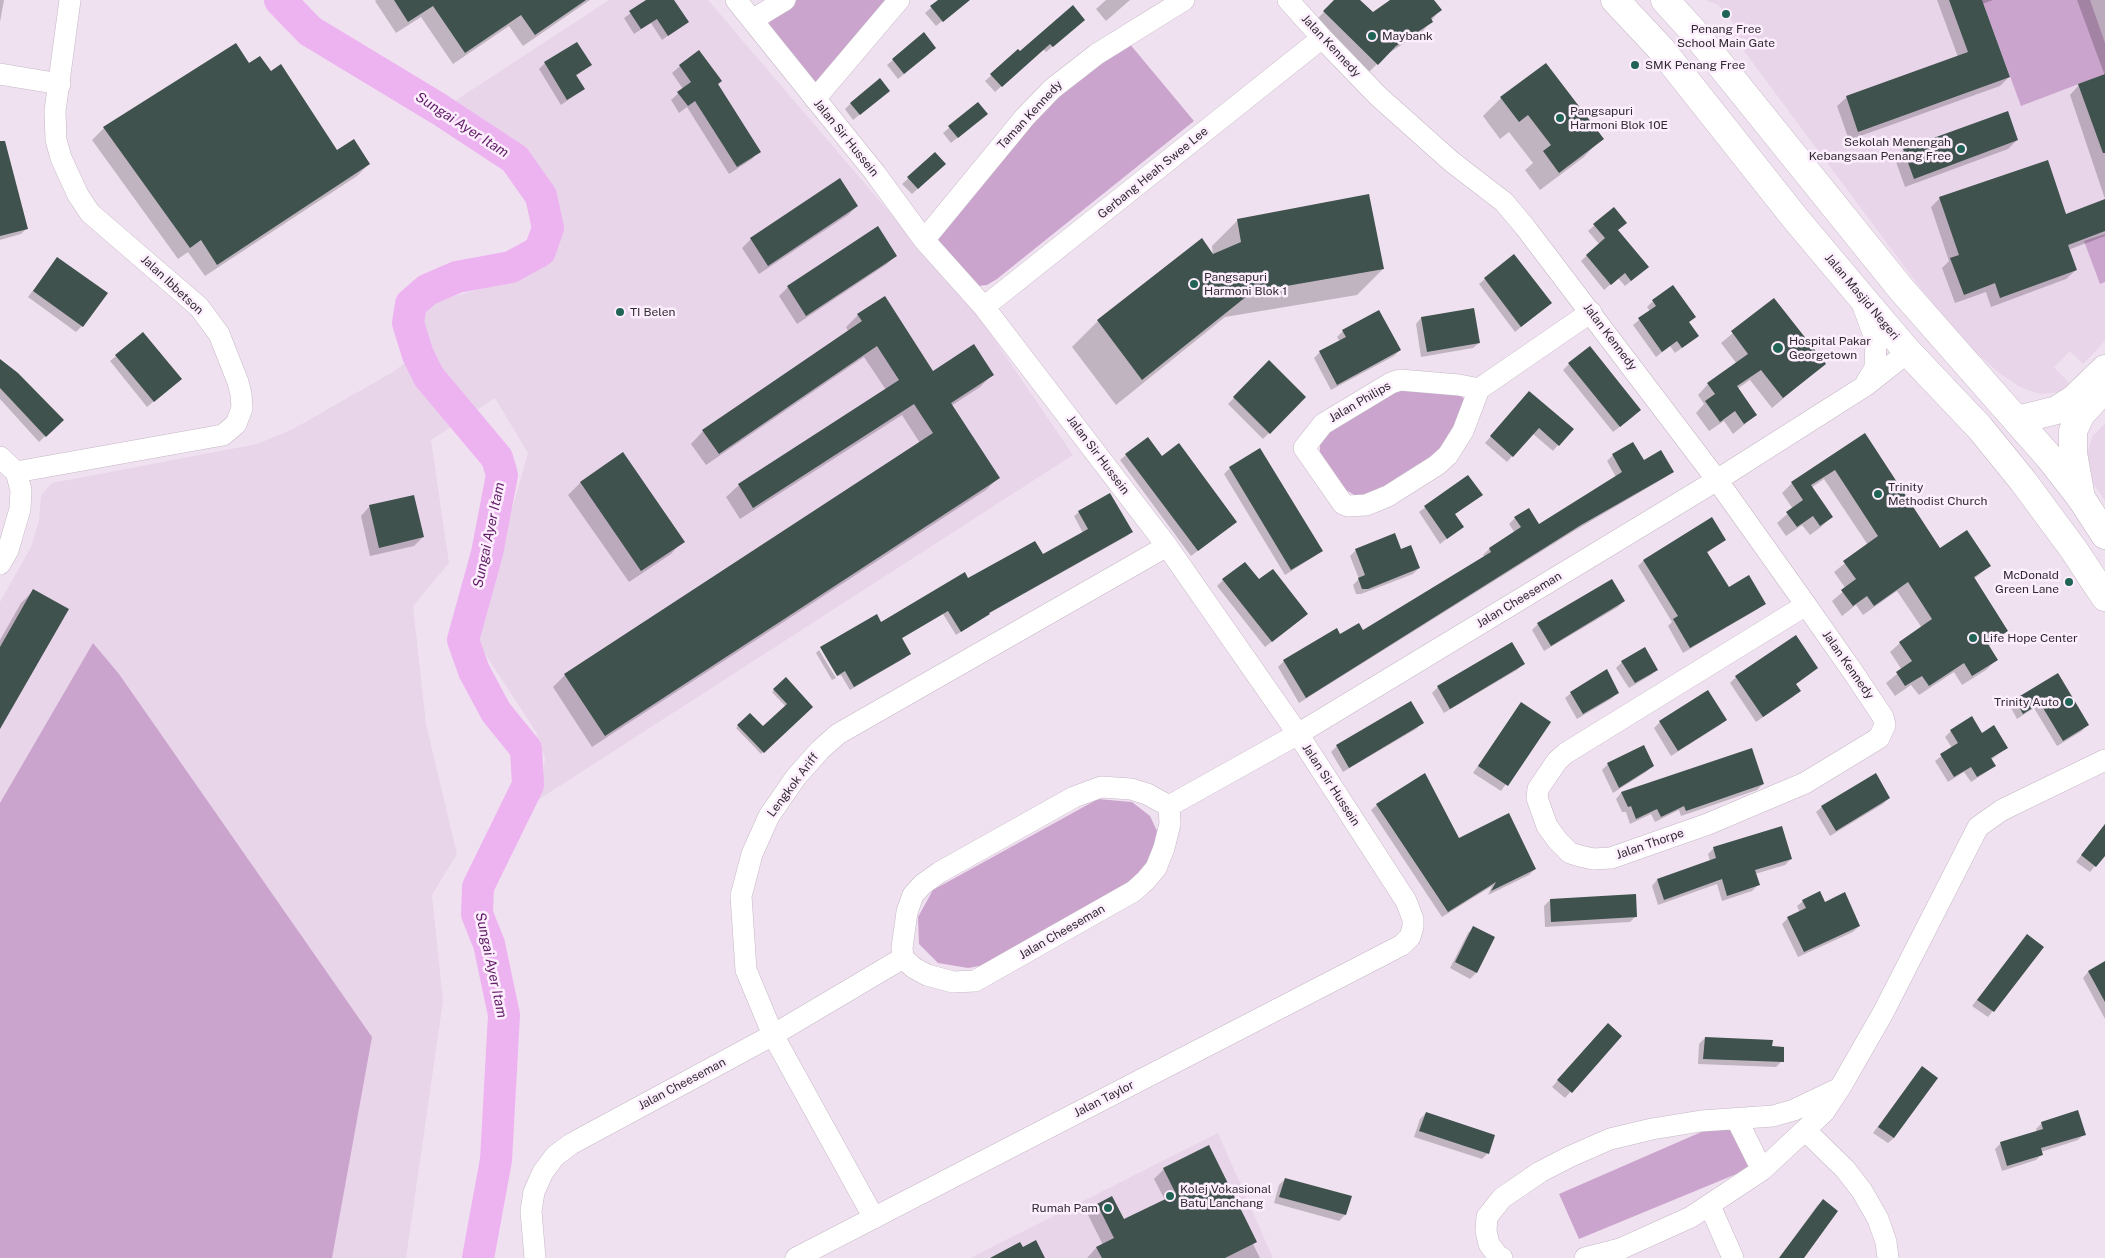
<!DOCTYPE html>
<html>
<head>
<meta charset="utf-8">
<style>
	body { margin:0 }
	canvas { display:block; background:#f0e1f0 }
</style>
</head>
<body>
<canvas width="2105" height="1258"></canvas>
<script>
const g = document.querySelector('canvas').getContext('2d');
g.lineJoin = 'round';
function fillPath(path, color) { g.fillStyle = color; g.fill(path, 'evenodd'); }
const toPath = rows => new Path2D(rows.map(r => 'M' + r).join(''));
function trace(path, color, width, dash) { g.strokeStyle = color; g.lineWidth = width; g.lineCap = dash ? 'butt' : 'round'; g.setLineDash(dash || []); g.stroke(path); }
function label(font, color, halo, rows, align = 'center') {
  g.font = font + ' "Public Sans",sans-serif'; g.lineWidth = 5; g.setLineDash([]); g.textBaseline = 'middle'; g.strokeStyle = halo; g.fillStyle = color; for (const [text, x, y, turn = 0] of rows) {
    g.save(); g.translate(x, y); g.rotate((+turn || 0) * Math.PI / 180); g.textAlign = isNaN(turn) ? turn : align; if (halo) g.strokeText(text, 0, 0); g.fillText(text, 0, 0); g.restore();
  }
}
fillPath(toPath([
	[609,0,708,0,979,317,1073,455,538,800,545,759,536,732,478,643,483,610,528,453,495,398,431,440,449,563,413,606,426,724,457,854,432,895,443,1001,406,1258,0,1258,0,602,31,547,39,520,41,495,52,483,257,444,293,429,391,373,429,346,422,327,422,314,432,303,522,276,543,266,561,235,552,190,524,146,450,104],
	[1706,0,2105,0,2105,341,2083,364,2070,351,2054,367,2069,383,2060,392,2040,394,2020,387,1999,373,1960,338,1912,277,1735,39,1733,23,1718,5],
	[2105,423,2105,501,2083,469,2092,437],
	[1218,1133,1273,1258,970,1258]
]), '#e9d5ea');
fillPath(toPath([
	[797,0,890,0,816,84,768,26,772,17],
	[1982,0,2090,0,2105,43,2105,74,2021,106],
	[1129,43,1194,121,997,279,987,285,979,286,975,283,936,238,1050,100],
	[2105,234,2105,282,2100,284,2084,241],
	[1398,390,1458,394,1466,400,1445,447,1372,495,1358,497,1346,490,1320,452,1320,439,1331,428],
	[93,643,119,674,372,1037,332,1258,0,1258,0,803],
	[1098,799,1132,802,1150,816,1157,831,1148,867,1134,881,985,965,968,968,938,963,919,944,918,917,933,890],
	[1715,1126,1733,1128,1751,1168,1579,1239,1559,1194]
]), '#cba4cd');
fillPath(toPath([
	[0,0,4,0,0,22],
	[377,0,590,0,523,46,509,26,453,64,421,17,396,33,375,1],
	[649,0,673,0,687,22,662,40,651,23,634,34,624,18],
	[940,0,968,0,936,26,925,13],
	[1106,0,1130,0,1106,21,1096,9],
	[1336,0,1359,0,1373,13,1392,0,1433,0,1440,10,1423,31,1386,55,1368,73,1315,21],
	[1937,0,1993,0,1982,4,2009,77,2000,86,1849,140,1837,106,1847,97,1958,57],
	[2077,0,2105,0,2105,199,2070,95,2079,85,2105,76],
	[1078,25,1046,52,1043,49,995,92,985,81,1018,51,1020,53],
	[929,54,898,79,887,65,893,60],
	[545,63,590,65,576,76,584,89,561,105,539,69],
	[249,65,270,73,337,152,369,164,357,176,205,276,188,252,178,259,92,140,104,128],
	[680,66,717,84,759,151,752,159,729,174,687,107,679,113,671,100,683,89,672,73],
	[889,91,853,120,845,109,851,103],
	[1501,98,1602,138,1584,157,1540,190,1525,170,1533,163,1509,132,1500,139,1483,116],
	[978,103,987,114,951,143,943,133],
	[2017,140,2008,149,1905,187,1895,159,1904,150],
	[935,154,938,170,912,194,902,184],
	[0,169,27,228,21,234,0,240],
	[1940,198,2065,215,2105,200,2105,236,2068,250,2076,270,2066,279,1991,307,1986,292,1955,303,1942,268,1949,261,1931,207],
	[857,206,848,215,759,274,742,248,751,239],
	[1613,209,1617,231,1641,273,1625,286,1618,278,1604,290,1581,261,1599,244,1588,231],
	[1238,220,1383,269,1357,295,1225,317,1116,405,1072,347,1098,321,1213,257,1212,246],
	[878,228,896,255,887,264,797,324,779,296,788,287],
	[52,265,82,326,76,332,28,297],
	[1485,279,1550,303,1515,332,1479,284],
	[885,298,932,372,992,375,980,387,951,406,998,478,986,490,592,747,553,687,565,675,920,443,902,415,740,519,726,497,739,485,886,390,864,357,706,465,691,444,703,431,848,331,846,327,858,315],
	[1774,299,1824,364,1772,408,1750,380,1737,389,1756,415,1733,434,1724,421,1709,431,1696,413,1704,404,1698,395,1708,384,1737,364,1721,343],
	[1653,301,1695,317,1688,323,1691,341,1675,353,1670,346,1656,357,1633,325,1650,311,1647,307],
	[1421,318,1479,343,1473,348,1421,357,1416,324],
	[1343,331,1400,350,1394,356,1331,390,1314,358,1320,352,1340,342,1337,337],
	[116,356,180,379,147,407,110,361],
	[0,360,62,420,39,442,0,399],
	[1269,362,1305,397,1263,439,1228,404],
	[1569,364,1634,416,1613,432,1563,370],
	[1524,398,1558,445,1553,451,1532,433,1507,462,1485,443],
	[1865,434,1940,550,1989,566,1974,579,2007,631,1988,647,1996,660,1986,670,1962,685,1954,672,1919,695,1911,685,1895,696,1886,683,1902,670,1890,652,1900,643,1922,628,1897,591,1863,615,1856,605,1842,616,1832,601,1846,589,1834,572,1868,545,1824,479,1811,488,1831,517,1821,527,1810,535,1802,525,1786,536,1777,523,1793,509,1782,493,1792,483],
	[1260,450,1321,550,1315,556,1285,575,1224,474,1230,468],
	[623,454,683,541,671,554,629,582,568,495,580,483],
	[1126,455,1162,457,1235,522,1191,556,1120,460],
	[1613,455,1672,472,1666,477,1574,531,1299,703,1278,667,1284,661,1336,629,1340,636,1363,632,1485,557,1483,555,1489,549,1515,533,1509,524,1515,518,1538,526,1616,477,1607,461],
	[1468,476,1481,495,1454,515,1462,527,1440,544,1419,512],
	[370,506,423,537,414,546,370,556,361,516],
	[1079,512,1131,532,1127,536,988,614,956,635,943,614,901,639,910,653,905,658,850,690,841,675,838,676,821,648,881,623,968,580,1042,556,1083,533,1074,516],
	[1725,539,1707,553,1729,589,1764,603,1758,609,1683,653,1668,626,1672,622,1638,566,1644,560],
	[1356,550,1400,551,1419,568,1413,574,1361,594,1356,594,1353,585,1359,579,1350,556],
	[1223,580,1258,581,1300,620,1265,647,1217,586],
	[33,591,0,724,0,640,21,603],
	[1624,601,1618,607,1544,651,1532,630,1538,624],
	[819,650,836,678,832,680,816,653],
	[1622,662,1656,670,1651,675,1629,688,1616,668],
	[1523,664,1517,670,1444,713,1432,693,1438,687],
	[1817,668,1795,685,1799,691,1793,697,1756,722,1730,683,1736,677],
	[2057,675,2087,725,2082,731,2057,746,2034,708,2017,719,2010,706,2015,700],
	[785,679,812,707,761,754,736,728,750,715,763,728,786,707,772,692],
	[1571,693,1617,693,1611,699,1577,719,1565,698],
	[1521,704,1550,723,1501,791,1473,773],
	[1726,720,1720,725,1671,756,1654,728,1660,722],
	[1422,723,1416,729,1343,772,1331,752,1337,746],
	[1951,731,1982,735,2007,747,1991,760,1994,765,1988,771,1971,782,1964,772,1948,782,1935,761,1952,748,1945,737],
	[1751,749,1763,784,1757,790,1681,816,1679,810,1655,822,1651,814,1630,824,1626,812,1622,812,1616,799,1621,793],
	[1608,764,1652,766,1646,772,1613,793,1602,770],
	[1889,798,1883,804,1830,836,1816,812,1822,807],
	[1377,805,1458,840,1535,869,1529,875,1488,895,1492,886,1442,917,1371,810],
	[2105,825,2105,854,2090,872,2076,862],
	[1781,827,1791,859,1785,865,1755,874,1758,885,1752,891,1722,901,1717,884,1658,905,1652,886,1657,880,1710,861,1708,854,1713,849],
	[1550,900,1636,916,1630,922,1545,927,1544,906],
	[1803,901,1825,903,1859,926,1853,932,1798,957,1782,924,1788,918,1800,913,1797,906],
	[1474,927,1494,938,1476,973,1470,979,1450,968,1468,933],
	[2027,935,2042,947,1988,1017,1972,1006],
	[2105,963,2105,1019,2083,978,2088,972],
	[1602,1030,1620,1036,1565,1098,1552,1087],
	[1705,1038,1771,1047,1782,1061,1776,1067,1698,1064,1699,1044],
	[1917,1074,1894,1138,1888,1143,1873,1133],
	[1426,1113,1488,1153,1482,1159,1414,1137,1420,1119],
	[2042,1123,2084,1134,2078,1140,2041,1152,2042,1154,2036,1160,2002,1171,1995,1149,2001,1143,2037,1132,2036,1129],
	[1164,1169,1255,1242,1253,1244,1260,1258,1087,1258,1096,1248,1103,1245,1088,1215,1097,1205,1111,1198,1124,1221,1165,1200,1154,1179],
	[1285,1179,1350,1197,1345,1215,1339,1221,1274,1203,1279,1185],
	[1823,1201,1802,1258,1779,1258,1817,1206]
]), '#0003');
trace(toPath([
	[280,0,310,31,439,109,515,159,541,196,548,228,540,251,511,267,457,277,427,290,411,304,408,323,418,355,429,377,497,458,502,475,487,553,463,640,474,671,496,712,526,749,528,785,478,887,477,914,489,944,504,1015,496,1160,478,1258]
]), '#edb3f1', 32);
fillPath(toPath([
	[394,0,586,0,535,35,521,15,465,53,433,6,408,22],
	[646,0,674,0,689,22,668,36,657,19,641,29,629,11],
	[938,0,970,0,943,22,930,6],
	[1334,0,1360,0,1373,12,1390,0,1434,0,1442,10,1431,18,1433,22,1396,46,1378,65,1323,11],
	[1949,0,1982,0,2010,77,1858,132,1846,96,1968,52],
	[1073,5,1085,20,1053,47,1050,44,1002,87,990,74,1018,49,1020,51],
	[924,32,936,48,904,74,892,59],
	[577,42,592,65,576,75,585,89,567,100,544,62],
	[236,43,249,63,260,56,271,71,281,64,337,150,354,139,370,164,217,265,201,240,190,248,103,127],
	[699,50,722,81,718,84,761,152,737,167,695,101,688,106,677,92,691,82,679,65],
	[1546,63,1604,139,1559,173,1543,151,1551,145,1528,115,1519,122,1500,97],
	[2105,74,2105,153,2103,153,2078,84],
	[880,78,890,91,860,115,850,103],
	[978,102,988,114,958,138,948,126],
	[2008,111,2018,140,1914,179,1903,149],
	[0,141,5,141,28,229,0,236],
	[935,152,946,164,918,189,907,177],
	[2048,160,2066,214,2105,199,2105,231,2068,245,2077,270,2000,298,1995,283,1964,295,1950,258,1959,255,1939,197],
	[840,178,858,206,768,266,750,238],
	[1369,194,1384,269,1252,292,1142,380,1097,320,1202,238,1213,254,1241,242,1237,219],
	[1614,207,1627,223,1618,230,1649,267,1631,281,1625,273,1611,285,1586,255,1605,238,1593,224],
	[878,226,897,256,806,316,787,286],
	[1514,254,1552,303,1521,327,1484,278],
	[57,257,108,293,83,327,33,291],
	[1673,285,1696,317,1689,322,1699,336,1682,348,1677,341,1662,352,1638,318,1656,306,1652,300],
	[885,296,933,371,974,344,994,375,951,403,1000,478,605,736,564,674,933,433,914,404,753,508,738,484,899,380,877,346,719,454,702,430,862,321,857,314],
	[1774,298,1826,364,1783,398,1761,370,1737,386,1757,415,1744,424,1735,411,1720,422,1705,401,1715,394,1707,383,1748,354,1731,331],
	[1474,308,1480,343,1427,352,1421,317],
	[1379,310,1401,350,1337,385,1319,351,1346,337,1342,330],
	[143,332,182,379,154,402,115,355],
	[1590,346,1641,410,1620,427,1568,363],
	[0,359,18,373,64,420,46,437,0,388],
	[1269,360,1306,397,1270,434,1233,397],
	[1529,391,1574,429,1559,446,1539,428,1513,457,1490,436],
	[1865,433,1940,548,1967,530,1991,566,1974,577,2008,631,1988,644,1998,660,1972,676,1964,663,1929,686,1922,676,1905,686,1896,672,1912,661,1899,642,1932,619,1908,582,1874,606,1867,596,1853,606,1841,590,1856,579,1843,561,1878,536,1835,470,1811,485,1833,517,1820,526,1813,516,1797,527,1786,512,1803,500,1791,482],
	[1148,437,1162,456,1179,443,1237,522,1198,551,1125,454],
	[1633,442,1644,460,1661,450,1674,472,1581,525,1306,698,1283,660,1337,628,1340,634,1359,623,1363,630,1491,552,1489,548,1521,527,1514,517,1529,508,1539,524,1622,472,1612,454],
	[1260,448,1323,551,1291,570,1229,467],
	[623,452,685,542,641,571,580,482],
	[1468,475,1483,495,1455,514,1464,527,1447,539,1424,506],
	[1110,493,1133,532,989,613,990,614,961,632,948,611,902,638,911,654,854,687,845,671,837,676,820,647,877,614,881,622,965,572,968,578,1035,541,1043,554,1088,529,1078,511],
	[414,495,424,537,379,548,369,505],
	[1712,517,1726,540,1707,552,1729,587,1749,575,1766,604,1690,648,1673,619,1678,616,1643,560],
	[1395,533,1401,549,1411,545,1420,568,1368,589,1362,589,1358,578,1365,575,1355,549],
	[1245,562,1259,579,1273,569,1308,614,1272,642,1222,579],
	[1612,579,1625,601,1551,646,1537,623],
	[33,589,69,609,0,729,0,647],
	[1796,635,1818,668,1796,684,1801,691,1763,717,1735,676],
	[1512,642,1525,664,1450,709,1437,686],
	[1645,647,1658,670,1635,683,1621,661],
	[1607,669,1619,693,1583,714,1570,692],
	[2058,673,2089,725,2063,741,2040,703,2023,714,2015,699],
	[786,677,813,707,764,753,737,725,750,713,763,726,787,704,773,689],
	[1708,690,1727,720,1678,751,1659,721],
	[1411,701,1424,723,1349,768,1336,745],
	[1521,702,1551,722,1508,786,1478,766],
	[1972,716,1982,733,1994,725,2008,748,1991,758,1996,766,1977,777,1971,767,1954,777,1940,754,1958,743,1950,730],
	[1644,745,1654,766,1619,788,1607,763],
	[1752,748,1764,784,1686,811,1684,806,1661,817,1657,809,1636,819,1631,806,1628,807,1621,792],
	[1425,773,1459,838,1509,813,1536,869,1491,891,1496,882,1448,912,1376,804],
	[1876,773,1890,798,1836,831,1821,806],
	[2105,824,2105,856,2096,867,2081,855],
	[1782,826,1792,859,1755,870,1760,885,1727,896,1722,879,1664,900,1657,879,1716,858,1713,847],
	[1820,891,1825,902,1845,892,1860,926,1804,952,1787,917,1806,908,1802,900],
	[1636,894,1637,917,1551,922,1550,899],
	[1473,926,1495,937,1477,973,1455,962],
	[2027,934,2044,947,1994,1012,1977,1000],
	[2105,961,2105,1002,2088,971],
	[1608,1023,1622,1036,1572,1093,1557,1080],
	[1705,1037,1773,1040,1772,1046,1784,1047,1784,1062,1703,1059],
	[1922,1066,1938,1078,1894,1138,1878,1127],
	[2078,1110,2086,1135,2041,1148,2043,1155,2007,1166,2000,1142,2043,1129,2041,1122],
	[1426,1112,1495,1135,1489,1154,1419,1131],
	[1209,1145,1257,1242,1225,1258,1102,1258,1096,1247,1114,1238,1097,1204,1112,1196,1124,1219,1176,1194,1163,1168],
	[1285,1178,1352,1196,1346,1215,1279,1197],
	[1823,1199,1838,1211,1804,1258,1779,1258],
	[1036,1240,1045,1258,990,1258,1020,1242,1023,1247]
]), '#3f524d');
const minor = toPath([
	[736,0,875,173,924,240,984,307,1167,546,1298,734,1406,901,1413,919,1413,927,1410,937,1402,945,796,1258],
	[1288,0,1322,38,1378,96,1452,162,1504,202,1525,227,1717,480,1806,605,1853,672,1883,717,1885,725,1879,738,1805,783,1708,824,1611,858,1593,859,1580,856,1570,853,1558,841,1547,826,1537,798,1538,789,1557,761,1566,753,1806,605],
	[752,20,785,0],
	[0,74,60,84],
	[815,99,899,0],
	[924,240,1025,117,1052,89,1097,54,1184,0],
	[1863,306,1876,341,1875,368,1866,383],
	[984,307,1322,38],
	[1479,389,1459,385,1400,380,1391,383,1323,424,1304,448,1343,504,1348,506,1366,505,1388,496,1437,465,1448,455,1463,431,1479,389,1591,312],
	[0,457,16,472,21,490,20,509,8,550,0,564],
	[16,472,223,435,236,424,242,408,241,394,238,382,219,334,199,307,90,213,78,195,61,158,56,140,55,111,70,0],
	[1101,787,1131,789,1147,794,1169,806,1170,824,1164,848,1156,868,1146,880,1134,891,975,981,953,982,927,975,914,968,903,958,902,948,907,912,913,895,923,884,940,872,1074,797,1101,787],
	[1169,806,1298,734,1717,480,1865,386,1908,352],
	[1737,1120,1762,1170],
	[1805,1130,1845,1169,1862,1191,1878,1219,1886,1242,1888,1258],
	[1710,1206,1733,1258],
	[874,1218,773,1035,746,970,741,896,752,854,769,816,796,777,820,750,838,734,1167,546],
	[535,1258,531,1211,534,1192,543,1172,555,1156,571,1144,773,1035,903,958],
	[1502,1258,1498,1256,1489,1244,1486,1231,1487,1217,1502,1198,1540,1172,1569,1157,1610,1139,1652,1129,1701,1121,1773,1116,1794,1110,1838,1089],
	[1585,1258,1620,1249,1691,1217,1762,1170,1805,1130,1824,1112,1840,1088,1883,1013,1978,827,2002,810,2105,760]
]);
const tertiary = toPath([
	[2017,420,2057,410,2074,399,2105,369],
	[2081,498,2073,453,2073,431,2081,414,2105,388]
]);
const trunk = toPath([
	[1615,0,1661,49,1795,218,1858,293,1908,352,1980,428,2023,481,2074,550,2105,597],
	[1665,0,1694,32,1902,290,2049,457,2081,498,2105,535]
]);
trace(minor, '#c5b7c6', 22);
trace(tertiary, '#c5b7c6', 29);
trace(trunk, '#c5b7c6', 29);
trace(minor, '#fff', 21);
trace(tertiary, '#fff', 28);
trace(trunk, '#fff', 28);
for (const [x, y, r, color] of [
	[1726,14,5,"#206456"],
	[1372,36,5,"#206456"],
	[1635,65,5,"#206456"],
	[1560,118,5,"#206456"],
	[1961,149,5,"#206456"],
	[1194,284,5,"#206456"],
	[620,312,5,"#206456"],
	[1778,348,6,"#206456"],
	[1878,494,5,"#206456"],
	[2069,582,5,"#206456"],
	[1973,638,5,"#206456"],
	[2069,702,5,"#206456"],
	[1170,1196,5,"#206456"],
	[1108,1208,5,"#206456"]
]) { const dot = new Path2D(); dot.arc(x, y, r, 0, 2 * Math.PI); g.fillStyle = color; g.fill(dot); trace(dot, '#fdeefe', 2); }
label('12px', '#302b31', '#fdeefe', [
	["Penang Free",1726,29,"center"],
	["School Main Gate",1726,43,"center"],
	["Maybank",1382,36],
	["SMK Penang Free",1645,65],
	["Pangsapuri",1570,111],
	["Harmoni Blok 10E",1570,125],
	["Sekolah Menengah",1951,142,"right"],
	["Kebangsaan Penang Free",1951,156,"right"],
	["Pangsapuri",1204,277],
	["Harmoni Blok 1",1204,291],
	["TI Belen",630,312],
	["Hospital Pakar",1789,341],
	["Georgetown",1789,355],
	["Trinity",1888,487],
	["Methodist Church",1888,501],
	["McDonald",2059,575,"right"],
	["Green Lane",2059,589,"right"],
	["Life Hope Center",1983,638],
	["Trinity Auto",2059,702,"right"],
	["Kolej Vokasional",1180,1189],
	["Batu Lanchang",1180,1203],
	["Rumah Pam",1098,1208,"right"]
], 'left');
label('12px', '#302b31', '#fdeefe', [
	["Jalan Kennedy",1331,46,47],
	["Taman Kennedy",1030,115,-47],
	["Jalan Sir Hussein",846,138,51],
	["Gerbang Heah Swee Lee",1153,173,-39],
	["Jalan Ibbetson",172,285,43],
	["Jalan Masjid Negeri",1862,297,50],
	["Jalan Kennedy",1610,337,53],
	["Jalan Philips",1360,402,-30],
	["Jalan Sir Hussein",1098,455,53],
	["Jalan Cheeseman",1519,600,-31],
	["Jalan Kennedy",1848,665,55],
	["Lengkok Ariff",793,785,-53],
	["Jalan Sir Hussein",1331,785,57],
	["Jalan Thorpe",1650,844,-19],
	["Jalan Cheeseman",1062,932,-30],
	["Jalan Cheeseman",682,1084,-28],
	["Jalan Taylor",1104,1099,-27]
]);
label('italic 14px', '#601c66', '#fdeefe', [
	["Sungai Ayer Itam",462,125,33],
	["Sungai Ayer Itam",489,535,-78],
	["Sungai Ayer Itam",491,965,78]
]);
</script>
</body>
</html>
